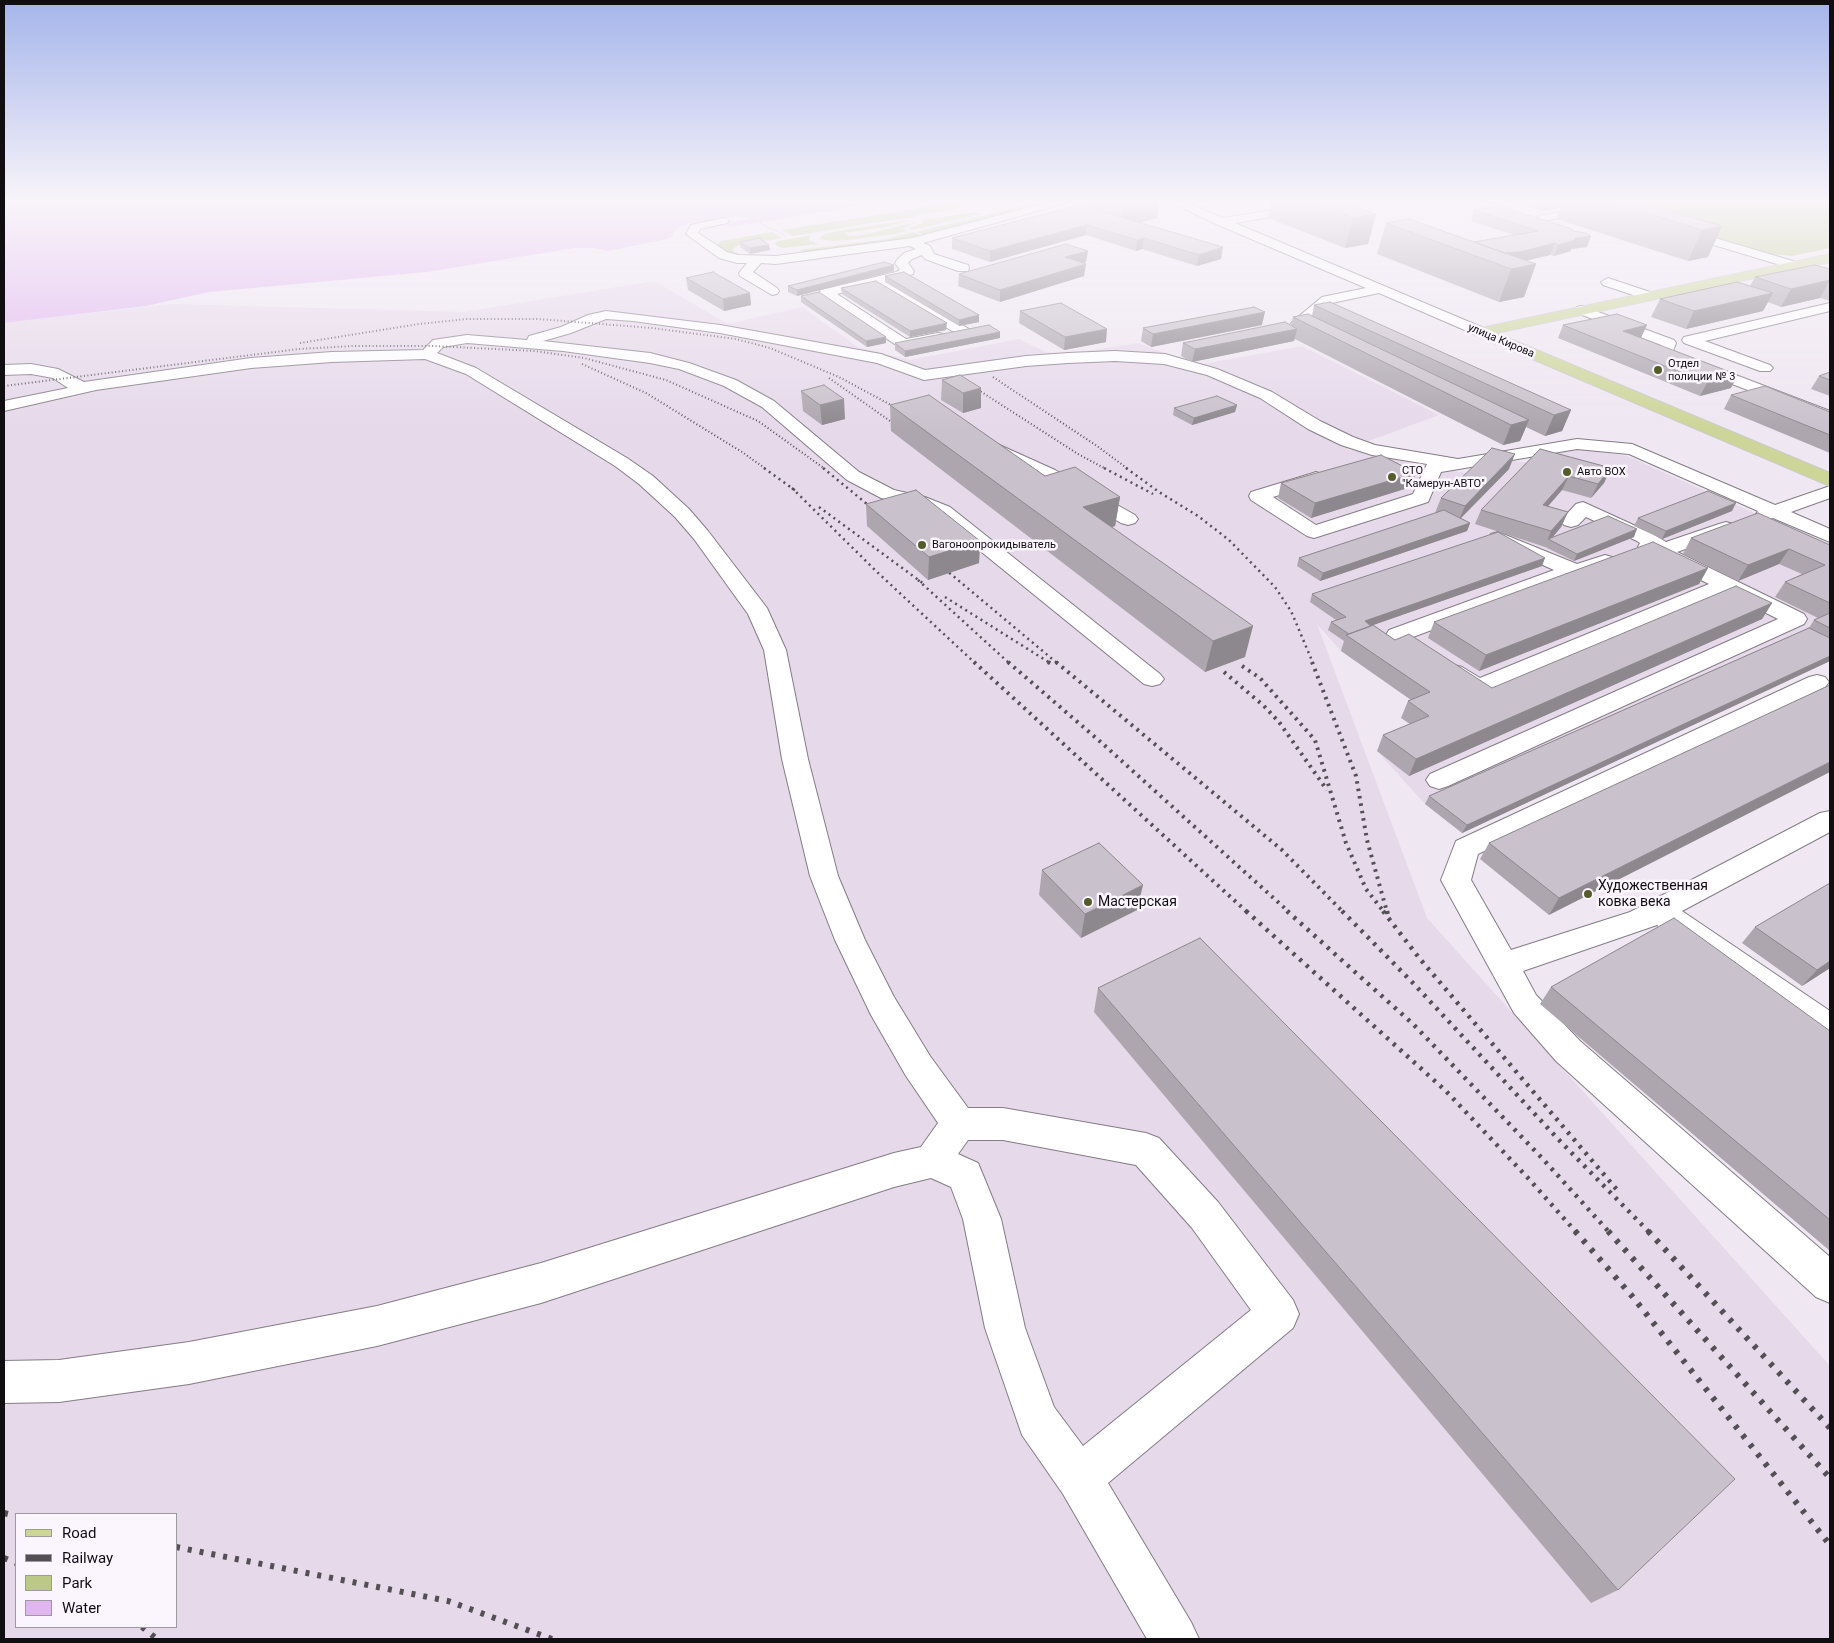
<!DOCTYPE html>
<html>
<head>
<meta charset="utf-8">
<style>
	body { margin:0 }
	#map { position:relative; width:1834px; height:1643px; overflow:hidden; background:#efe7f2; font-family:Roboto,sans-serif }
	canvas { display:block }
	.frame { position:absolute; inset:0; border:5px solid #110e12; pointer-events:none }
	.legend { position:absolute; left:15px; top:1513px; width:162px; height:115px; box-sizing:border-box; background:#fbf5fe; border:1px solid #9d99a0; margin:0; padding:6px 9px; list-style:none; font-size:15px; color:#110e12 }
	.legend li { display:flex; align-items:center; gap:10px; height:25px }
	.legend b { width:25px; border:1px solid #9d99a0 }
</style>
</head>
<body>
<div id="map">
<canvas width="1834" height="1643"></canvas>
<div class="frame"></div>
<ul class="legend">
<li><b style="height:6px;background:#cdd698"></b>Road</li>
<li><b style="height:6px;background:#534f55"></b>Railway</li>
<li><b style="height:14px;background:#bcc885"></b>Park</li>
<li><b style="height:14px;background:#e0b6ef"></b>Water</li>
</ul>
</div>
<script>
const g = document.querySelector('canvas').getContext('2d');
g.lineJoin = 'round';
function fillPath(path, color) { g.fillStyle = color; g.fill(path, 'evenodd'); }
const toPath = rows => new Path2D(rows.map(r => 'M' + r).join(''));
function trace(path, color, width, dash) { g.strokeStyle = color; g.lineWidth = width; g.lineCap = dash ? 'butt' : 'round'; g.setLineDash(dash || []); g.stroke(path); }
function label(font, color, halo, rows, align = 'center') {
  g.font = font + ' Roboto,sans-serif'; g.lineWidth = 5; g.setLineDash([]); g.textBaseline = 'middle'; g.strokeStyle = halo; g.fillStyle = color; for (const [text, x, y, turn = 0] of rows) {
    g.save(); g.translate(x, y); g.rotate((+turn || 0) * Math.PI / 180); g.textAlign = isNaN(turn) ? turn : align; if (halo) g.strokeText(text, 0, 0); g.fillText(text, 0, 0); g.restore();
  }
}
fillPath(toPath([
	[654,281,728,324,802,307,858,347,910,360,1019,339,1054,356,1138,343,1197,365,1302,346,1439,415,1347,449,1434,468,1474,474,1501,460,1534,463,1554,450,1579,448,1627,456,1830,547,1830,661,1462,833,1425,804,1377,751,1421,732,1401,718,1423,708,1341,651,1317,624,1427,918,1830,1366,1830,1639,4,1639,4,323,170,304,464,312],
	[16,1514,176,1514,176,1627,16,1627]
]), '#e6d9ea');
fillPath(toPath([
	[1585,200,1830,200,1830,248,1792,256,1770,254],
	[951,203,962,208,793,236,782,230],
	[1029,205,1033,207,925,235,916,232],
	[975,212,981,214,912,230,908,228,921,224,923,220],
	[916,219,881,228,844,233,849,236,863,235,917,222,903,228,907,231,894,234,849,240,832,241,819,239,823,235,837,231],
	[772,232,782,238,739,245,734,248,733,251,746,257,733,256,718,246,718,243,721,241],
	[914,232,922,236,829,249,804,252,799,250,887,239],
	[812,235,809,238,809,241,820,244,782,248,774,244,778,241]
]), '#bcc885');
fillPath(toPath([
	[4,200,878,200,842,209,731,227,718,225,749,219,739,216,691,223,679,227,673,233,672,237,667,239,608,251,595,248,574,248,427,272,209,292,146,306,4,323]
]), '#e0b6ef');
const minor = toPath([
	[1058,200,1077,200,923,243,930,246,934,254,968,265,969,268,968,271,958,271,925,259,922,255,912,259,908,263,914,271,913,274,887,282,969,329,971,332,969,335,959,335,874,285,837,294,906,339,938,333,943,334,945,337,943,340,904,348,899,347,819,293,821,290,896,272,900,270,895,263,897,260,904,253,916,249,910,246,776,264,761,263,753,272,777,288,779,291,777,294,772,295,740,276,739,273,747,263,737,263,719,258,686,234,691,225,723,218,727,219,729,221,727,223,700,229,698,233,727,252,738,255,776,256,912,238,1058,200],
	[1166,200,1181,200,1223,218,1298,206,1302,207,1304,209,1302,211,1298,212,1235,223,1486,329,1488,332,1486,335,1481,336,1476,335,1379,293,1332,303,1307,324,1322,334,1320,337,1315,338,1310,337,1292,328,1290,325,1292,322,1322,297,1366,288,1216,224,1166,200],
	[1595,206,1599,207,1601,209,1599,211,1543,221,1537,218,1543,215,1595,206],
	[1678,227,1830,272,1830,280,1674,233,1672,231,1674,229,1678,227],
	[1608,278,1653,293,1655,296,1648,300,1603,285,1601,282,1608,278],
	[1830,303,1830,311,1705,341,1770,365,1773,368,1770,371,1760,371,1684,343,1682,340,1684,337,1830,303],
	[1582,306,1674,340,1676,343,1673,351,1830,411,1830,422,1660,356,1657,353,1661,345,1577,313,1575,310,1577,307,1582,306],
	[606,311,720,325,782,336,881,354,925,370,1026,356,1068,353,1115,351,1165,354,1217,369,1272,392,1320,421,1353,437,1375,445,1458,459,1577,439,1632,444,1775,505,1830,486,1830,498,1791,512,1830,529,1830,542,1773,518,1766,520,1759,518,1756,514,1758,511,1629,454,1577,449,1441,472,1428,502,1314,538,1307,536,1251,500,1249,496,1251,492,1310,474,1316,472,1322,474,1325,478,1322,482,1273,497,1316,525,1413,494,1427,464,1372,455,1341,445,1308,429,1260,398,1207,375,1164,364,1115,361,1068,363,1026,366,924,380,877,363,720,333,633,321,606,319,571,333,543,341,650,353,689,363,736,380,774,401,859,472,894,490,925,497,950,507,1160,674,1164,679,1160,684,1152,686,1144,684,936,515,912,505,881,498,847,480,762,407,724,386,679,369,650,363,563,351,467,343,443,347,437,353,476,368,627,458,653,476,689,509,708,531,767,608,786,650,808,759,838,876,865,940,894,997,930,1056,968,1108,1003,1108,1146,1133,1159,1138,1218,1202,1293,1300,1299,1314,1293,1328,1108,1483,1191,1622,1199,1639,1147,1639,1063,1494,1022,1435,985,1328,963,1219,951,1187,931,1178,894,1187,541,1303,377,1346,189,1384,59,1402,4,1403,4,1361,59,1360,189,1342,377,1306,541,1263,894,1153,921,1147,938,1123,906,1076,871,1015,835,940,810,876,782,759,764,650,748,614,694,539,675,517,639,484,615,466,466,374,425,359,332,362,251,368,96,390,4,411,4,401,68,388,53,378,31,374,4,375,4,365,31,364,58,369,84,382,251,358,332,352,423,350,433,340,467,335,527,340,529,336,561,327,588,315,606,311],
	[968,1140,1003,1140,1136,1165,1192,1228,1251,1310,1083,1446,1054,1407,1025,1328,1001,1219,983,1175,978,1163,958,1154,968,1140],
	[995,443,1055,470,1135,515,1138,519,1135,523,1128,525,1121,523,1043,478,989,452,986,448,989,444,995,443],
	[1583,502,1651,533,1666,542,1719,524,1726,522,1733,524,1736,528,1733,532,1677,552,1804,614,1807,619,1804,624,1448,786,1439,789,1430,786,1426,780,1430,774,1778,619,1726,593,1486,692,1478,694,1470,692,1446,677,1442,672,1446,667,1454,665,1462,667,1480,678,1709,584,1664,562,1657,555,1641,551,1638,547,1640,543,1637,541,1586,517,1578,525,1571,527,1564,525,1561,521,1564,517,1576,504,1583,502],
	[1498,532,1577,564,1605,555,1612,557,1615,561,1612,565,1595,572,1570,578,1405,640,1397,642,1389,640,1386,635,1389,630,1554,570,1491,542,1488,538,1491,534,1498,532],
	[1817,675,1825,677,1829,682,1825,687,1478,854,1471,880,1511,950,1630,912,1820,813,1830,811,1830,832,1682,911,1830,1011,1830,1042,1818,1038,1657,925,1523,971,1536,995,1580,1041,1830,1257,1830,1303,1816,1297,1556,1061,1514,1013,1441,880,1456,841,1809,677,1817,675]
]);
const major = toPath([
	[1830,254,1830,262,1496,333,1830,473,1830,486,1476,335,1474,332,1476,329,1481,328,1830,254]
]);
trace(minor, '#847c86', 2);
trace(major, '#cbcacb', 2);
trace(toPath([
	[952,200,963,205],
	[876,222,917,216],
	[760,223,786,236]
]), '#868088', 1, [1, 1]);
fillPath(minor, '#fff');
fillPath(major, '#cdd698');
trace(toPath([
	[300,343,419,324,467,319,538,319,652,328,736,339,770,348,839,377,902,411],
	[582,364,646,393,742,452,766,469],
	[993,377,1097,446,1128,469],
	[829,378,900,428],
	[969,384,1078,454,1106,469],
	[4,386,299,349,353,346,434,346,535,351,584,358,666,380,758,421,825,469]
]), '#534f55', 2, [1, 2.5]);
trace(toPath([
	[764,468,796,491],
	[823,468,878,513],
	[1104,468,1153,494],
	[1126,468,1159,492,1198,516,1229,540,1275,587,1291,611,1313,663],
	[792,488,876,571,975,663],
	[819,507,924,584],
	[940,565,1057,663],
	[918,580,1009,663],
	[945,597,1050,663]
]), '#534f55', 2.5, [2, 4]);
trace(toPath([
	[974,662,1247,912],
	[1008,662,1103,744,1289,912],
	[1048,662,1053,665],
	[1056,662,1282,850,1343,912],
	[1312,662,1356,776,1367,840,1387,912],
	[1242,666,1260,678,1315,740,1346,843,1366,889,1384,912],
	[1224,672,1264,706,1279,722,1327,790]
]), '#534f55', 4, [2.5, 5]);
trace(toPath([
	[1246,911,1446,1091,1528,1178,1576,1232],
	[1287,911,1413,1024,1542,1158,1609,1232],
	[1342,911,1413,983,1558,1139,1649,1232],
	[1383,911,1420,959,1618,1191],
	[1387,911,1388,916]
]), '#534f55', 4.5, [3, 6]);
trace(toPath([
	[1575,1231,1632,1296,1830,1545],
	[1608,1231,1830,1478],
	[1648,1231,1830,1428],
	[4,1513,16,1516],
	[176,1547,448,1601,552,1639],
	[4,1558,16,1563],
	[142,1627,157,1639]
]), '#534f55', 6, [4, 8]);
fillPath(toPath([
	[1079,200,1160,200,1157,218,1139,223,1221,259,1197,266,1142,249,1136,251,1086,235,990,262,952,249,952,238,1079,205],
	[1262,200,1339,200,1376,214,1368,244,1345,248,1268,218,1271,203,1268,203],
	[1509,200,1632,200,1722,226,1708,257,1688,261,1556,219,1561,208,1541,211],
	[1474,210,1572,231,1587,247,1571,249,1571,251,1554,256,1550,255,1525,261,1536,264,1524,297,1499,302,1377,254,1386,223,1474,242,1514,235,1471,221],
	[740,242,769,245,770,250,750,254,740,247],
	[1086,262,1083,263,1084,276,1000,302,958,286,959,274],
	[1830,269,1830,301,1820,298,1781,307,1768,302,1763,311,1686,329,1651,317,1660,299,1750,286,1755,277],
	[894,271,797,296,788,292,788,286],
	[885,276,979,315,979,322,959,326,885,282],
	[686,278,751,305,724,311,688,290],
	[841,288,946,330,910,337,842,294],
	[801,296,886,343,867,347,801,302],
	[1314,305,1571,410,1562,431,1545,436,1526,427,1520,441,1503,445,1295,339,1294,341,1192,362,1181,356,1183,343,1291,325,1293,317,1312,316],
	[1020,311,1106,342,1064,350,1019,323],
	[1262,325,1151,347,1141,341,1143,328],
	[1563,325,1641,338,1731,388,1700,396,1558,338],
	[1000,338,905,357,895,350,895,343],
	[1830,372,1830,396,1811,389,1819,376],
	[942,380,981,388,981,408,963,413,941,400],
	[801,391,845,419,822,425,803,411],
	[1731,395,1830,412,1830,453,1724,409],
	[890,405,1045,476,1120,497,1115,526,1111,527,1245,657,1205,672,891,431],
	[1237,405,1235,412,1192,425,1173,415,1174,408],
	[1540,449,1611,468,1604,483,1591,498,1562,490,1548,506,1568,512,1561,527,1553,537,1634,537,1574,561,1545,547,1475,524,1481,510],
	[1509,469,1461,518,1470,523,1467,531,1320,581,1297,566,1299,558,1435,513,1441,498],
	[1281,483,1411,487,1311,518,1278,498],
	[866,504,980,541,979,563,928,580,867,526],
	[1732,511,1662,539,1634,526,1638,518],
	[1691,538,1830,545,1830,661,1462,833,1425,804,1429,796,1809,628,1814,620,1818,618,1775,597,1785,582,1802,574,1779,564,1738,581,1683,554],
	[1542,566,1373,625,1395,640,1492,688,1772,603,1762,619,1409,776,1377,751,1383,735,1410,724,1401,718,1408,701,1411,700,1341,651,1344,641,1328,630,1331,622,1336,620,1310,602,1312,594],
	[1708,568,1699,584,1479,671,1428,638,1434,622],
	[1830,685,1549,915,1480,859,1489,843],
	[1042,870,1137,910,1081,938,1039,895],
	[1755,927,1830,968,1802,986,1742,943],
	[1551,987,1830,1031,1830,1251,1540,1004],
	[1098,988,1618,1590,1591,1603,1094,1012]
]), '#ada6af');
fillPath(toPath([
	[1123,200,1160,200,1157,218,1120,228],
	[1268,200,1272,200,1271,203,1268,203],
	[1545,200,1564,200,1561,208,1541,211],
	[1376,214,1368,244,1345,248,1353,218],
	[1087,225,1086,235,990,262,990,251],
	[1722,226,1708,257,1688,261,1702,230],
	[1591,236,1587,247,1571,249,1571,251,1554,256,1558,245,1575,238],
	[1144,238,1142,249,1136,251,1137,240],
	[1555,243,1550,255,1516,263,1503,253],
	[769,245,770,250,750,254,750,248],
	[1223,247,1221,259,1197,266,1199,255],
	[1088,251,1086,262,1064,269,1065,257],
	[1086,264,1084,276,1000,302,1000,290],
	[1536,264,1524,297,1499,302,1511,269],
	[894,265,894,271,797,296,797,290],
	[1830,280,1820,298,1781,307,1791,289],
	[750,293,751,305,724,311,723,299],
	[1773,293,1763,311,1686,329,1694,311],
	[1265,312,1262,325,1151,347,1153,334],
	[979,315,979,322,959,326,959,320],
	[947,323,946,330,910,337,910,331],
	[1647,325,1641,338,1623,331],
	[1107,329,1106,342,1064,350,1065,337],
	[1297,329,1294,341,1192,362,1195,349],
	[1000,332,1000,338,905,357,905,351],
	[886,337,886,343,867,347,866,341],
	[1738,375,1731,388,1700,396,1707,383],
	[981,388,981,408,963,413,963,393],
	[844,399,845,419,822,425,820,405],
	[1237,405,1235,412,1192,425,1194,418],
	[1571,410,1562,431,1545,436,1554,415],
	[1529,420,1520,441,1503,445,1511,425],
	[1515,454,1509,469,1459,520,1465,506],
	[1611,468,1604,483,1591,498,1598,484],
	[1416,473,1411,487,1311,518,1315,503],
	[1569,476,1562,490,1536,520,1543,505],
	[1120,497,1115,526,1080,537,1083,507],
	[1736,503,1732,511,1662,539,1666,531],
	[1568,512,1561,527,1550,540,1548,539,1551,531],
	[1470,523,1467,531,1320,581,1323,573],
	[1637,529,1634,537,1574,561,1577,554],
	[980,541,979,563,928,580,929,557],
	[1789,549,1779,564,1738,581,1748,565],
	[1545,558,1542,566,1362,629,1365,621],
	[1708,568,1699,584,1479,671,1486,655],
	[1772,603,1762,619,1409,776,1416,759],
	[1253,626,1245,657,1205,672,1213,641],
	[1830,656,1830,661,1462,833,1467,825],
	[1830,762,1830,772,1549,915,1559,898],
	[1143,885,1137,910,1081,938,1085,914],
	[1830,961,1830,968,1802,986,1817,970]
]), '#8d878e');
const building = toPath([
	[1306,200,1339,200,1376,214,1353,218,1306,200],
	[1602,200,1632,200,1722,226,1702,230,1602,200],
	[1079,205,1223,247,1199,255,1144,238,1137,240,1087,225,990,251,952,238,1079,205],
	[1500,206,1572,229,1572,231,1586,233,1591,236,1575,238,1575,240,1558,245,1555,243,1520,252,1504,253,1474,242,1538,231,1474,210,1500,206],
	[1409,219,1536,264,1511,269,1386,223,1409,219],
	[759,238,769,245,750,248,740,242,759,238],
	[1066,244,1088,251,1065,257,1086,264,1000,290,959,274,1066,244],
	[884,262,894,265,797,290,788,286,884,262],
	[1815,265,1830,269,1830,280,1791,289,1755,277,1815,265],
	[713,272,750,293,723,299,686,278,713,272],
	[904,272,979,315,959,320,885,276,904,272],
	[876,281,947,323,910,331,841,288,876,281],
	[1737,282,1773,293,1694,311,1660,299,1737,282],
	[819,292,886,337,866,341,801,296,819,292],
	[1330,302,1571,410,1554,415,1314,305,1330,302],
	[1061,303,1107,329,1065,337,1020,311,1061,303],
	[1254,307,1265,312,1153,334,1143,328,1254,307],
	[1308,314,1529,420,1511,425,1293,317,1308,314],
	[1617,314,1647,325,1623,331,1738,375,1707,383,1563,325,1617,314],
	[1285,322,1297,329,1195,349,1183,343,1285,322],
	[989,325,1000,332,905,351,895,343,989,325],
	[1830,372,1830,380,1819,376,1830,372],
	[960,375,981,388,963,393,942,380,960,375],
	[824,385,844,399,820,405,801,391,824,385],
	[1765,386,1830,412,1830,435,1731,395,1765,386],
	[929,395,1045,476,1075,467,1120,497,1083,507,1253,626,1213,641,890,405,929,395],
	[1217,396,1237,405,1194,418,1174,408,1217,396],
	[1492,448,1515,454,1465,506,1441,498,1492,448],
	[1540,449,1611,468,1598,484,1569,476,1543,505,1568,512,1551,531,1481,510,1540,449],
	[1381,455,1416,473,1315,503,1281,483,1381,455],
	[916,490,980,541,929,557,866,504,916,490],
	[1708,491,1736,503,1666,531,1638,518,1708,491],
	[1444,510,1470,523,1323,573,1299,558,1444,510],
	[1758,513,1830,545,1830,603,1785,582,1825,565,1789,549,1748,565,1691,538,1758,513],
	[1608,516,1637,529,1577,554,1548,539,1608,516],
	[1498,532,1545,558,1365,621,1371,626,1349,634,1331,622,1346,617,1312,594,1498,532],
	[1653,542,1708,568,1486,655,1434,622,1653,542],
	[1736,586,1772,603,1416,759,1383,735,1429,716,1408,701,1430,692,1346,635,1373,625,1395,640,1409,634,1492,688,1736,586],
	[1830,613,1830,628,1814,620,1830,613],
	[1809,628,1830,638,1830,656,1467,825,1429,796,1809,628],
	[1830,685,1830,762,1559,898,1489,843,1830,685],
	[1099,843,1143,885,1085,914,1042,870,1099,843],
	[1830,883,1830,961,1817,970,1755,927,1830,883],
	[1674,918,1830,1031,1830,1220,1551,987,1674,918],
	[1200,938,1735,1479,1618,1590,1098,988,1200,938]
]);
fillPath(building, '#c9c1cb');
trace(building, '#8d878e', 1);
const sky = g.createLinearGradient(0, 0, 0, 430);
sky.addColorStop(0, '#a5b5eb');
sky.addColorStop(0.47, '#f8f4f9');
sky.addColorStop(1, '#f8f4f900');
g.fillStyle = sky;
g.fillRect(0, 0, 1834, 430);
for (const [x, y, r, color] of [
	[1658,370,5,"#545c2b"],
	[1567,472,5,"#545c2b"],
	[1392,477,5,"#545c2b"],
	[922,545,5,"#545c2b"],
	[1588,894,5,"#545c2b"],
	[1088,902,5,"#545c2b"]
]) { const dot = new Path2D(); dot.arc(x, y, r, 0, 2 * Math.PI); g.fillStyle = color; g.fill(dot); trace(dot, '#fbf5fe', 2); }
label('11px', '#110e12', '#fbf5fe', [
	["улица Кирова",1501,341,23]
]);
label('11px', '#110e12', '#fbf5fe', [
	["Отдел",1668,364],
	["полиции № 3",1668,377],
	["СТО",1402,471],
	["\"Камерун-АВТО\"",1402,484],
	["Авто BOX",1577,472],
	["Вагоноопрокидыватель",932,545]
], 'left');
label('14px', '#110e12', '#fbf5fe', [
	["Художественная",1598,886],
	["ковка века",1598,902],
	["Мастерская",1098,902]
], 'left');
</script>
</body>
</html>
